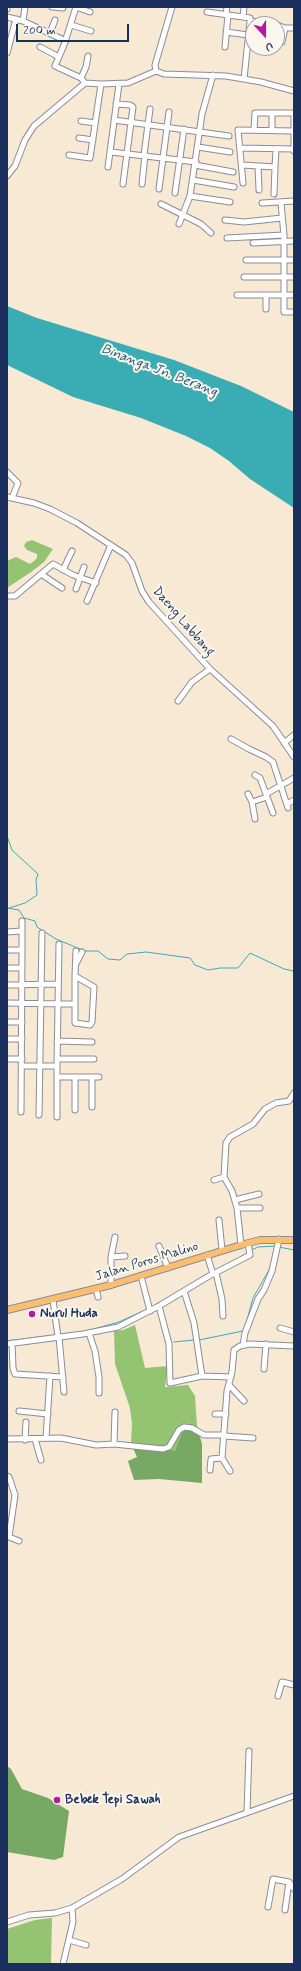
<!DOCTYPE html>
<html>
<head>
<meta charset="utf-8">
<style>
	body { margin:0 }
	#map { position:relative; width:301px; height:1971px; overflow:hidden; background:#f8e9d5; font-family:Mynerve,sans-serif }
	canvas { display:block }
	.frame { position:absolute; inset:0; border:8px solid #1b2f5e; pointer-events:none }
	.north { position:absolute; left:245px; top:16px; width:40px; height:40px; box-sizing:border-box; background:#fbf7ec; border:1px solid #a1a7b3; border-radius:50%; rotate:159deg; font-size:11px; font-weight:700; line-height:16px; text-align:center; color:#1b2f5e }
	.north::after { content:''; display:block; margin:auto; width:14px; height:18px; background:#b5179e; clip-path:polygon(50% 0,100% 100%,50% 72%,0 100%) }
	.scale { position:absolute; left:16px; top:24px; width:113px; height:18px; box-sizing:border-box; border:2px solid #1b2f5e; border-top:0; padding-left:5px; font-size:12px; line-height:14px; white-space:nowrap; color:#1b2f5e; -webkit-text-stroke:3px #fbf7ec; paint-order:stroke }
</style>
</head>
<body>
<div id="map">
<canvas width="301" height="1971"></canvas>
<div class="frame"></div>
<div class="north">U</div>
<div class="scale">200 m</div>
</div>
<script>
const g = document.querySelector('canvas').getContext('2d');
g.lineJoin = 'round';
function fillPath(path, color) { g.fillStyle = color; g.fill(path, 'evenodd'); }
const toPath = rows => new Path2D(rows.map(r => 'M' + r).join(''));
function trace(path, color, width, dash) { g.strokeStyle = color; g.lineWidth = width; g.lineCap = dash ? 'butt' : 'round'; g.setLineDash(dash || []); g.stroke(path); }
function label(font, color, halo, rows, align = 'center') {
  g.font = font + ' Mynerve,sans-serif'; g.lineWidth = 4; g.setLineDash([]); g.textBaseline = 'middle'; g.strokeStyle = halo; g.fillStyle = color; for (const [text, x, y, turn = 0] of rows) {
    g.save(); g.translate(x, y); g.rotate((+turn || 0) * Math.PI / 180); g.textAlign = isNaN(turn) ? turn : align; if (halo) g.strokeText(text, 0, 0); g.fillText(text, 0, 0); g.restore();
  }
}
fillPath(toPath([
	[32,540,53,549,44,562,31,572,7,588,7,561,16,557,30,564,34,561,37,558,37,554,27,550,24,546,26,542],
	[135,1325,145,1368,168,1366,165,1387,188,1385,195,1396,197,1426,182,1432,175,1452,131,1444,132,1424,130,1408,115,1364,114,1331,123,1330],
	[52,1918,51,1964,7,1964,7,1929,35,1920]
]), '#94c372');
fillPath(toPath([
	[197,1426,202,1444,202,1483,159,1479,134,1480,128,1461,137,1457,131,1444,175,1451,182,1432],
	[7,1766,11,1769,22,1789,48,1798,69,1811,63,1857,54,1860,7,1852]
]), '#77a964');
fillPath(toPath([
	[7,306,37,318,174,360,241,386,294,412,294,508,250,479,229,461,210,448,186,436,141,418,73,397,7,365]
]), '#3aacb3');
trace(toPath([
	[7,836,12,850,38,874,36,880,37,895,25,903,9,908],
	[7,908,19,910,24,918,35,921,37,927,56,939,85,951,98,951,108,959,120,960,127,954,146,952,190,958,195,965,208,970,220,968,238,968,250,953,284,969,294,971],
	[279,1247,294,1250],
	[252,1250,258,1247,276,1246],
	[240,1257,248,1253],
	[188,1286,205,1275],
	[247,1320,253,1298,269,1270],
	[90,1330,119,1322,145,1310],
	[199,1340,243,1331],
	[7,1341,55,1335],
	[174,1342,194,1340]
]), '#3aacb3', 1);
const minor = toPath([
	[52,7,63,8],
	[76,7,64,45,55,66,81,78,85,83],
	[76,7,90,12],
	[7,9,7,7],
	[207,12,250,18,250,21,274,24],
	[226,15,227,7],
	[7,17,23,21,66,41],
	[243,17,244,7],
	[23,21,25,7],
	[71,25,91,31],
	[277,25,285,28,294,28],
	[226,32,248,35],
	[50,33,55,20],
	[282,42,285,28],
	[40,47,59,57],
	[225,47,228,15],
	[7,53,16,19],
	[156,71,155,65,172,7],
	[81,78,86,67,88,56],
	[244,79,250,21],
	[116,104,130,105,133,107,123,184],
	[114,120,229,136],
	[81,121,95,123],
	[254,130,255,113,294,113],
	[272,130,272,113],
	[79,138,93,140],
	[198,147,230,152],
	[241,148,294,149],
	[294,151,294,113],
	[111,152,196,162],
	[69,155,90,158,101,84],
	[144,155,150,109],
	[195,165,233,172],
	[243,165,275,167,274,194],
	[258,166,259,190],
	[108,167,119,84],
	[275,167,276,150],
	[7,176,15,166,25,140,34,126,85,83,101,84,128,83,156,71,164,74,226,76,261,82,294,91],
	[193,180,234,187],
	[243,183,238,130,294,131],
	[142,184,145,155],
	[159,189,169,112],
	[175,193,184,129],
	[190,196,230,202],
	[262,203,294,201],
	[281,203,284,235,284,312,294,312],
	[161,204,201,224,211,233],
	[225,220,244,222,282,218],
	[179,224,190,196,202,114,213,75],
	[227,238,284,235],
	[253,243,294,241],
	[246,260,294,260],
	[244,277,294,277],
	[237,295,294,295],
	[266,309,266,295],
	[7,472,18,483,12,498],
	[7,497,34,503,50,509,77,523,126,555,132,563,142,591,149,602,210,669,273,726,294,757],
	[63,570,72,551],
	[41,574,62,588],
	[76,589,84,567],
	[7,596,15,596,53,564,73,575,96,583],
	[87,601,111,545],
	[178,701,192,682,210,669],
	[231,739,249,749,266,757,273,762,288,808],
	[284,743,294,735],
	[255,775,260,778,266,794],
	[248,794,252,802,255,819],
	[252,802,267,797],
	[287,804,294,800],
	[273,813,266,794,294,778],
	[7,932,22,931],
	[7,950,22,950,21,1112],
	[22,950,22,921],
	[76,964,82,952],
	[7,968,22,968],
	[75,976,75,1023,90,1025,92,1022,94,987,75,976,76,951],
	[7,985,58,984],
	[7,1003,74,1004],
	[7,1022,22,1022],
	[7,1039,22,1039],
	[57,1041,92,1042],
	[7,1059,22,1059],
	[57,1059,94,1059],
	[22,1066,57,1066,59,944],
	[57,1066,57,1117],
	[57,1077,99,1077],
	[75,1077,75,1110],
	[92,1107,92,1077],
	[39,1115,42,933],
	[214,1180,224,1177],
	[235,1200,259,1194],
	[237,1208,260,1208],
	[219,1220,222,1250],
	[241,1245,237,1208,232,1191,224,1177,226,1143,230,1137,253,1124,265,1109,276,1103,289,1101,294,1093],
	[159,1246,168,1268],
	[207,1255,213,1274],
	[111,1257,125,1256],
	[216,1273,222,1299,223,1316],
	[141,1276,150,1311],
	[111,1285,111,1257,115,1237],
	[96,1289,98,1297],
	[53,1300,58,1337],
	[159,1306,169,1344,170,1383,202,1376,194,1323,184,1291],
	[280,1328,294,1332],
	[89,1333,95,1351,99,1377,99,1393],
	[59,1337,64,1392],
	[12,1343,13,1368,15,1374,63,1377],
	[7,1344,83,1334,118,1327,159,1306,209,1276,250,1255,248,1243],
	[243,1345,245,1333,258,1299,264,1290,272,1271,279,1239],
	[264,1369,266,1344],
	[202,1376,231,1377],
	[229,1385,244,1401],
	[19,1411,48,1414],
	[215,1414,226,1414],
	[224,1436,253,1438],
	[46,1438,50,1376],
	[7,1439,61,1438,96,1445,114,1444,163,1449,169,1447,179,1430,184,1427,192,1428,204,1435,225,1435],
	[35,1439,41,1460],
	[25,1440,26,1422],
	[114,1444,115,1412],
	[210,1470,211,1459,222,1458],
	[230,1471,222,1458,227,1391,232,1372,234,1350,240,1346,250,1344,294,1346],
	[7,1476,9,1477,15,1495,9,1537,19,1541],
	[278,1696,282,1682,294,1685],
	[247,1812,249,1751],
	[268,1907,273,1879,289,1882,294,1889],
	[285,1910,289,1882],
	[7,1922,29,1915,55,1913,72,1908,122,1879,179,1837,294,1796],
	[69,1940,86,1945],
	[63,1964,73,1922,72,1908]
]);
const major = toPath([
	[7,1310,111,1285,241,1245,260,1240,294,1240]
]);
trace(minor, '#8a8c9a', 7);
trace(major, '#8a8c9a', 8);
trace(minor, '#fff', 5);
trace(major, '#fbbe6e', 6);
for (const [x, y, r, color] of [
	[32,1314,4,"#b5179e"],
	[57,1800,4,"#b5179e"]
]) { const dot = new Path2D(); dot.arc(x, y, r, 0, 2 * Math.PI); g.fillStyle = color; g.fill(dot); trace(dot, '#fbf7ec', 1.5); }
label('13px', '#1b2f5e', '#fbf7ec', [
	["Daeng Labbang",183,622,49],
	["Jalan Poros Malino",147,1262,-17]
]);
label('bold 13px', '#1b2f5e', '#fbf7ec', [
	["Nurul Huda",40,1314],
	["Bebek Tepi Sawah",65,1800]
], 'left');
label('italic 14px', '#265b7c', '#fbf7ec', [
	["Binanga Jn. Berang",159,371,21]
]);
</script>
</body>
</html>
